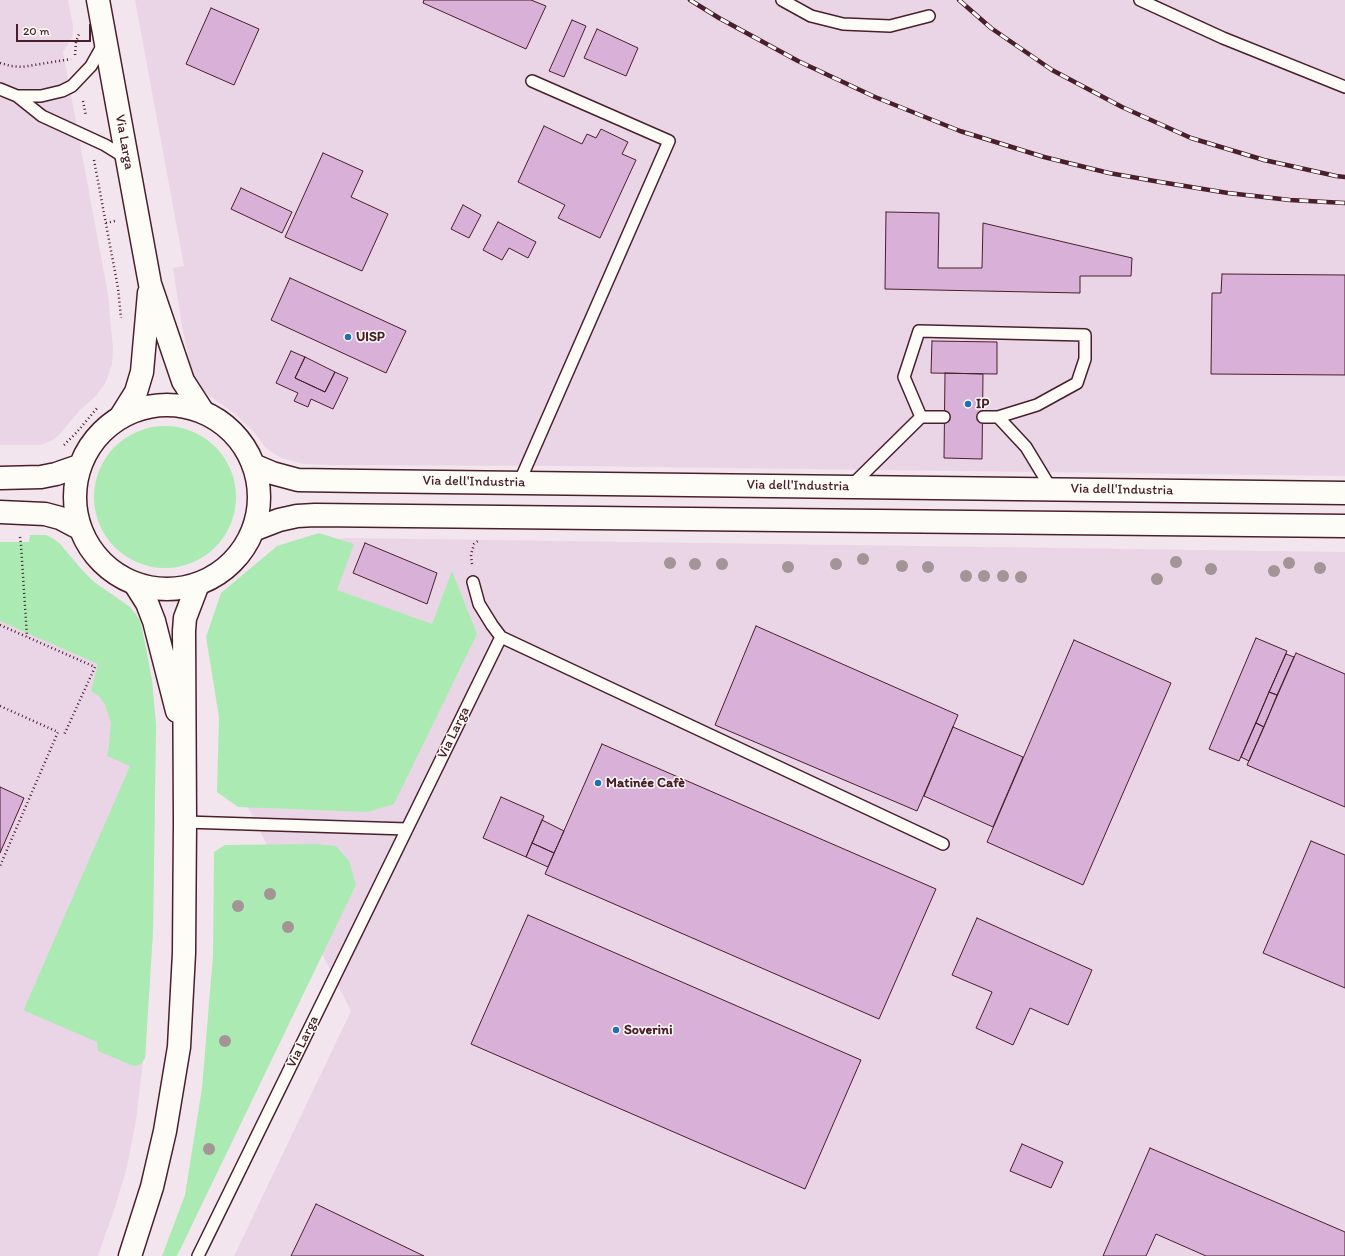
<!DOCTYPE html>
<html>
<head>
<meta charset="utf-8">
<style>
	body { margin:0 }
	#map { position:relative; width:1345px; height:1256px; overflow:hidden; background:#f2e5ed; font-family:Itim,sans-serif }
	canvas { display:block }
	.scale { position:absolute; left:16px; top:24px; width:75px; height:18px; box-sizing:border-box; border:2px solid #4a1f2b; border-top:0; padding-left:5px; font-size:12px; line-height:14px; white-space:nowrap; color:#4a1f2b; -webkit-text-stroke:3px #fdfcf7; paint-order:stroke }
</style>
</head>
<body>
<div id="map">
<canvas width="1345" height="1256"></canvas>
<div class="scale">20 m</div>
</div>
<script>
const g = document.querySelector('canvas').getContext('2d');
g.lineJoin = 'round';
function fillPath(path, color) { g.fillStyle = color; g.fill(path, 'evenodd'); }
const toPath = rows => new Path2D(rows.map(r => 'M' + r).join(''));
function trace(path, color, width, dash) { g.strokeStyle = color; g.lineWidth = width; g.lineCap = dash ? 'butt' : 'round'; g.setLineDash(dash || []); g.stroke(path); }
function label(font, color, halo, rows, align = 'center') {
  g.font = font + ' Itim,sans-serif'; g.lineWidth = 3; g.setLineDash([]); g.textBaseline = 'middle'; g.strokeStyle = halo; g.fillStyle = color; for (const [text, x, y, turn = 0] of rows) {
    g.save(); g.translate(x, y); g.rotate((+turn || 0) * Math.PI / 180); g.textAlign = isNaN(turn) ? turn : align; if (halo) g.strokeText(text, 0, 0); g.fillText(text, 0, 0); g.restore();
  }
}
fillPath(toPath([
	[0,0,68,0,73,26,73,31,72,38,63,52,108,294,111,329,113,348,112,364,106,382,96,396,80,410,58,436,51,441,40,445,0,445],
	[135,0,1345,0,1345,476,572,466,331,465,303,464,281,458,273,453,265,447,254,432,234,413,204,392,192,373,182,326,173,268,184,266],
	[30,535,46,535,60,544,82,570,94,582,122,601,136,614,140,620,152,681,156,725,153,931,145,1058,143,1061,136,1120,127,1167,116,1204,98,1256,0,1256,0,542,29,542],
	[348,538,1345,552,1345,1256,234,1256,351,1011,222,756,305,542]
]), '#ead5e6');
fillPath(toPath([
	'94 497a71 71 0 1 1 142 0a71 71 0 1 1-142 0Z',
	[319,533,354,544,337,590,432,624,452,571,477,634,394,804,368,812,238,807,217,792,219,717,206,637,221,593,277,546],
	[30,535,46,535,54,539,60,544,82,570,94,582,130,607,140,620,146,648,152,681,156,725,153,931,145,1058,141,1064,136,1066,131,1065,98,1051,97,1042,25,1011,24,1009,130,766,107,756,109,745,111,723,105,705,100,697,91,691,98,664,0,621,0,542,29,542],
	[316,844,336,846,349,861,356,885,177,1256,162,1256,185,1195,202,1088,213,955,214,852,225,845]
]), '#abebb3');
const building = toPath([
	[424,0,531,0,546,6,526,49,423,3,424,0],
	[211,8,259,29,234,85,186,64,211,8],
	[572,20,586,26,564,77,549,71,572,20],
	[597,29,638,48,626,76,584,58,597,29],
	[544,126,582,144,587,134,596,138,601,129,628,142,622,154,636,160,600,238,558,218,565,205,518,182,544,126],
	[323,153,363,171,351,197,388,214,362,271,285,237,323,153],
	[241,188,292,212,282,233,231,209,241,188],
	[463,205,481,215,469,238,451,229,463,205],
	[886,212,939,213,938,268,982,268,983,223,1132,258,1131,276,1080,276,1080,293,885,289,886,212],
	[498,222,536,242,528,258,509,248,502,260,483,250,498,222],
	[1222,274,1345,275,1345,375,1211,374,1212,293,1221,293,1222,274],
	[290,278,406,331,386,373,271,320,290,278],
	[932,341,997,342,997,374,931,373,932,341],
	[291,351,305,357,295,378,325,392,335,372,348,378,333,409,311,399,308,407,294,401,298,393,276,383,291,351],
	[305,357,335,372,325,392,295,378,305,357],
	[945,373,983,374,982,459,944,458,945,373],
	[365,543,437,573,427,604,353,573,365,543],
	[756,626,958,715,917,811,715,725,756,626],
	[1256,638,1287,651,1239,761,1209,749,1256,638],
	[1074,640,1171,683,1083,885,987,842,1074,640],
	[1296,653,1345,674,1345,807,1247,765,1296,653],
	[1286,654,1294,657,1277,695,1269,692,1286,654],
	[1269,692,1277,695,1264,727,1256,723,1269,692],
	[1256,723,1264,727,1249,761,1241,757,1256,723],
	[953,727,1023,757,993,827,924,796,953,727],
	[602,744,936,889,879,1019,545,874,602,744],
	[0,787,24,798,0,853,0,787],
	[501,797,544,816,526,857,483,838,501,797],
	[542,820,564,831,554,853,532,843,542,820],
	[1311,841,1345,855,1345,988,1263,953,1311,841],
	[532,843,554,853,548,867,526,857,532,843],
	[528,915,861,1060,805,1189,471,1044,528,915],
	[977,918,1092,970,1068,1025,1030,1008,1013,1045,976,1028,992,992,952,975,977,918],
	[1022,1144,1063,1162,1051,1188,1010,1171,1022,1144],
	[1150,1148,1345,1232,1345,1256,1206,1256,1156,1234,1146,1256,1103,1256,1150,1148],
	[316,1204,424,1256,291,1256,316,1204]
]);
fillPath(building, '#d9b0d7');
trace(building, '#4a1f2b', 1);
const lane = toPath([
	[782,0,811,16,843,24,890,26,929,16],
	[1140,0,1223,38,1345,87],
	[0,89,17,96,42,116,105,145,126,158],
	[17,96,41,96,62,91,72,86,91,66,104,43],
	[921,417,904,377,919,331,1085,335,1085,359,1077,383,1037,405,998,417],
	[983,417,998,417,1026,447,1052,490],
	[519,483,669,141,532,81],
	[851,486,921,417,944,417],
	[473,582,479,604,492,625,501,637,943,844],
	[185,822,407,829],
	[198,1256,501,637]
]);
const secondary = toPath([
	[98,0,150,284,183,381,203,412],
	[121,416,136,392,142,372,149,293],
	[135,584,147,603,154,621,177,711],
	[130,1256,152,1187,165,1131,179,1047,184,953,185,822,184,631,185,618,198,584]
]);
const primary = toPath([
	'75 497a92 92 0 1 1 184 0a92 92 0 1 1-184 0Z',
	[253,465,272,473,298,480,361,481,1345,493],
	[0,478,41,477,56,474,79,466],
	[0,512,45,514,60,518,79,528],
	[253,530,279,520,297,516,315,515,1345,526]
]);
trace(lane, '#4a1f2b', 14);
trace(secondary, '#4a1f2b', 25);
trace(primary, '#4a1f2b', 25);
trace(toPath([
	[75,55,76,42,79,34],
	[0,63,11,66,22,67,71,59],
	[83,101,86,116],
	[94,160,118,288,121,318],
	[106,223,115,221],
	[64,445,77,432,98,407],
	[20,537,21,545,27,637],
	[472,564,471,555,474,544,478,541],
	[0,625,95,667,64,735],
	[0,706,58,732,0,866]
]), '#4a1f2b', 2.5, [1, 3]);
trace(lane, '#fdfcf7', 11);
trace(secondary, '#fdfcf7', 22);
trace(primary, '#fdfcf7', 22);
const rail = toPath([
	[690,0,719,18,798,61,875,97,960,131,1044,157,1109,173,1160,182,1228,193,1290,200,1345,203],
	[959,0,991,28,1052,70,1122,107,1191,138,1264,160,1336,176,1345,177]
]);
trace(rail, '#4a1f2b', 4.5);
trace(rail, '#fdfcf7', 3, [9]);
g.fillStyle = '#a39495';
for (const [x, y] of [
	[863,559],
	[1176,562],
	[670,563],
	[1289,563],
	[695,564],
	[722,564],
	[836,564],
	[902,566],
	[788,567],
	[928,567],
	[1320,568],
	[1211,569],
	[1274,571],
	[966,576],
	[984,576],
	[1003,576],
	[1021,577],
	[1157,579],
	[270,894],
	[238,906],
	[288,927],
	[225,1041],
	[209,1149]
]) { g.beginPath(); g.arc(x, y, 6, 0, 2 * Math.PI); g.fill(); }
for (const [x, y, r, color] of [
	[348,337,4,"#1f6fb2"],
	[968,404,4,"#1f6fb2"],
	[598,783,4,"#1f6fb2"],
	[616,1030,4,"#1f6fb2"]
]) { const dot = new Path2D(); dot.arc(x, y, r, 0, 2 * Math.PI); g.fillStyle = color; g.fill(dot); trace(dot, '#fdfcf7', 1.5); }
label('14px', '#4a1f2b', '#fdfcf7', [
	["Via Larga",124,142,80],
	["Via dell'Industria",474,482,1],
	["Via dell'Industria",798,486,1],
	["Via dell'Industria",1122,490,1],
	["Via Larga",454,733,-64],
	["Via Larga",303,1042,-64]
]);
label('bold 14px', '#4a1f2b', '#fdfcf7', [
	["UISP",356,337],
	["IP",976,404],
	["Matinée Cafè",606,783],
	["Soverini",624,1030]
], 'left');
</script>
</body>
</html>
